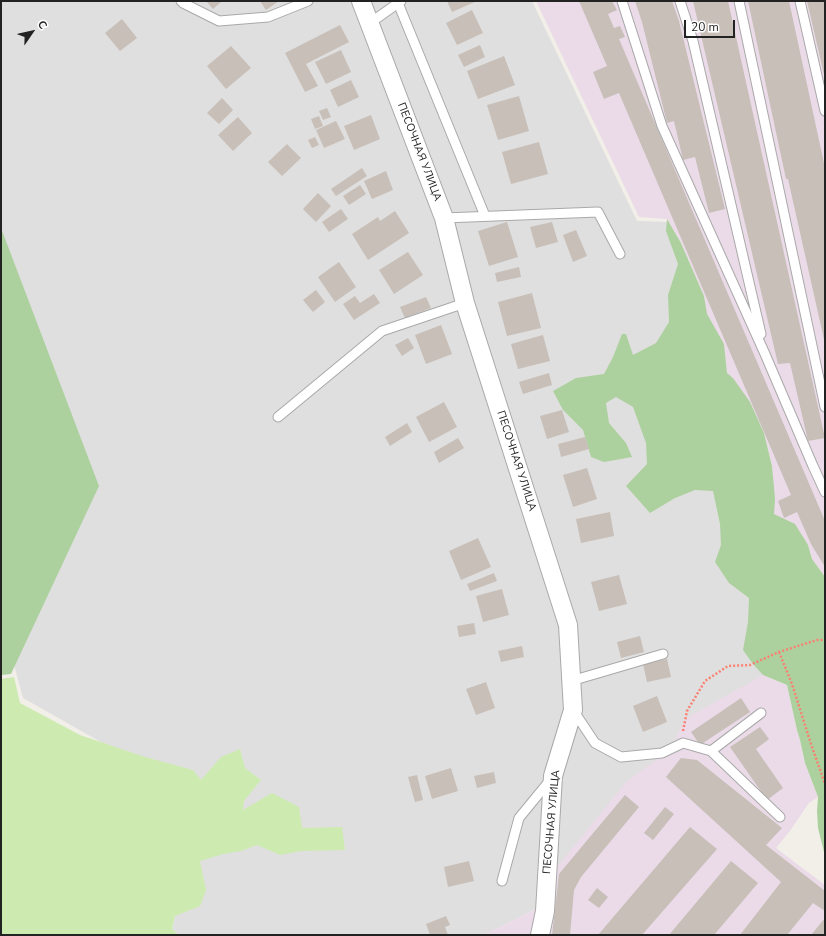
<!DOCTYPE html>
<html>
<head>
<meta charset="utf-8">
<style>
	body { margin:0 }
	#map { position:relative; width:826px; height:936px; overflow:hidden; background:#f2efe9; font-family:"Nunito Sans",sans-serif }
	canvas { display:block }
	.frame { position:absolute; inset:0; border:2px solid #222; pointer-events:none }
	.north { position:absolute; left:12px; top:12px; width:40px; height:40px; -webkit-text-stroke:3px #fff; paint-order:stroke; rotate:56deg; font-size:11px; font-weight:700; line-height:16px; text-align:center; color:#222 }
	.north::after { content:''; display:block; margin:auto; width:14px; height:18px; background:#222; clip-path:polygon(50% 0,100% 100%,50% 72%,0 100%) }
	.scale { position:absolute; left:684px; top:20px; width:51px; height:18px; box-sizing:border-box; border:2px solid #222; border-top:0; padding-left:5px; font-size:12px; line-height:14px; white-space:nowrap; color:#222; -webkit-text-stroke:3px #fff; paint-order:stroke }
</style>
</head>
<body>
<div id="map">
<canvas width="826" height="936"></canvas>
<div class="frame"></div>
<div class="north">С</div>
<div class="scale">20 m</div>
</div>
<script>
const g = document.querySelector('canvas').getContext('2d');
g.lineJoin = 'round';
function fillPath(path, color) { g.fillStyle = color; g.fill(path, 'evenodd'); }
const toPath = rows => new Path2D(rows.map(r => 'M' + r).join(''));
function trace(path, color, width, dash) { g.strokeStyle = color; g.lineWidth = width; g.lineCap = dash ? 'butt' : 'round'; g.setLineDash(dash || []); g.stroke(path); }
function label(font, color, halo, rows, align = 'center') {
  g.font = font + ' "Nunito Sans",sans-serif'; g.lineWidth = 3.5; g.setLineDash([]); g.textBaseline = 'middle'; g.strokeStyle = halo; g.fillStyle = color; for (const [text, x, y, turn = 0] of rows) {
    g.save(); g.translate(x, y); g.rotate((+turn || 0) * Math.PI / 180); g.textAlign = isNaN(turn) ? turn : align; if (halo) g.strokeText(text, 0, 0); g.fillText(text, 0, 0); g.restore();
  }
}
fillPath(toPath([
	[1,1,532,1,637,221,669,222,724,344,727,373,812,559,825,577,825,646,763,675,670,750,554,900,490,932,480,935,179,935,172,929,175,916,175,784,23,698,1,617]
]), '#e0dfdf');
fillPath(toPath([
	[536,1,825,1,825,577,812,559,808,545,774,515,775,499,772,466,764,433,733,378,727,373,724,344,707,314,704,296,681,243,667,219,639,217],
	[763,675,787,685,797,730,800,740,805,763,818,797,809,803,790,831,776,848,825,885,825,935,480,935,490,932,554,900,552,873,627,781,670,750,685,719]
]), '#ebdbe8');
fillPath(toPath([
	[14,677,20,703,80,735,145,757,193,770,201,780,221,757,240,749,245,768,261,780,244,801,243,810,272,793,299,807,302,828,342,827,345,850,301,851,280,855,257,845,241,851,223,854,200,861,206,890,200,906,175,916,172,929,179,935,1,935,1,679]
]), '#cdebb0');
fillPath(toPath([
	[667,219,681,243,704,296,707,314,724,344,727,373,733,378,750,402,764,433,772,466,775,499,774,514,795,524,808,545,812,559,825,577,825,853,824,852,818,828,817,811,818,797,805,763,800,740,797,730,787,685,763,675,753,664,743,650,748,622,749,598,729,583,715,562,721,545,720,524,713,491,695,490,675,498,650,513,626,486,647,464,646,443,633,407,616,397,606,403,609,423,626,443,632,457,604,462,591,457,583,430,563,410,553,391,576,378,604,374,613,357,622,334,626,334,633,355,656,343,669,322,668,295,678,264,666,231],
	[1,228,99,486,11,674,1,675]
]), '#add19e');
fillPath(toPath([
	[206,1,222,1,213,9],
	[260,1,279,1,266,10],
	[447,1,477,1,452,12],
	[579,1,612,1,617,10,608,14,614,28,620,26,625,37,619,39,825,521,825,567,811,544,797,512,784,518,778,501,791,495,619,93,604,99,593,72,607,66],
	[635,1,672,1,679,21,725,209,709,213,695,157,683,160,674,121,667,123,642,22],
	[693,1,728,1,825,438,808,441,790,363,778,364],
	[748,1,789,1,825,168,825,344,788,179,786,179],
	[807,1,825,1,825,75,824,75],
	[472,10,483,33,457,45,446,23],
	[122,19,137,38,120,51,105,33],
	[340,25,349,42,306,64,318,86,305,92,285,53],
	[480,45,485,57,464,67,458,55],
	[231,46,251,68,226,89,207,66],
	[341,50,351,72,326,84,315,62],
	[504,56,515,85,478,99,467,71],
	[351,80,359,97,338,107,330,90],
	[519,96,529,131,498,140,487,105],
	[222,98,233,110,219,124,207,113],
	[327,108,331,117,323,120,319,111],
	[371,115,380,139,354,150,344,126],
	[319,116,323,126,315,129,311,119],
	[238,117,252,133,233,151,218,135],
	[336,121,345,139,324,148,316,130],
	[315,137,319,145,312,148,308,140],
	[539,142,548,174,511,184,502,152],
	[287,144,301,158,282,176,268,162],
	[362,168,367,176,336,196,331,189],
	[386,171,393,190,372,199,364,181],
	[360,185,366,194,349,205,343,196],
	[318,193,331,206,316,222,303,209],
	[341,209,348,219,329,232,322,222],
	[395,211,409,233,368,260,352,234,378,217,380,221],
	[507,222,518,257,489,266,478,231],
	[552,222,558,242,536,248,530,227],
	[576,230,587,256,573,262,563,235],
	[408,252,423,275,394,294,379,270],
	[339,262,356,287,335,302,318,277],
	[519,267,521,277,497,282,495,273],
	[316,290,325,302,313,312,303,300],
	[532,293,541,328,507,336,498,302],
	[374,294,380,303,354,320,343,304,355,296,360,303],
	[426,297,431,308,405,318,400,307],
	[441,325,452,354,426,364,415,335],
	[543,335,550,361,518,369,511,344],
	[408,338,414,348,402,356,395,345],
	[549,373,552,385,523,394,519,382],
	[444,402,457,427,429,442,416,417],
	[562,410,569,432,547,439,540,416],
	[407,423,412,432,390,446,385,437],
	[585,437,589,449,561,457,558,444],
	[458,438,464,448,439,463,434,452],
	[587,468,597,499,573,507,563,475],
	[610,512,614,536,581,543,576,519],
	[478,538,491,567,461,580,449,551],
	[494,573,497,581,470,591,467,584],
	[619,575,627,604,599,611,591,582],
	[502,589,509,615,483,622,476,596],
	[474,623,476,634,459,637,457,626],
	[640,636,644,652,621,658,617,642],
	[522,646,524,657,501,662,498,651],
	[667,659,671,677,647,682,643,664],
	[486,682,495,708,476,715,466,689],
	[657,696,667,722,643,732,633,706],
	[741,698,750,712,700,745,691,732],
	[760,727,769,739,756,749,783,788,767,800,730,747],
	[681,758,697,760,782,828,766,845,825,891,825,911,813,903,787,935,740,935,781,882,666,777],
	[451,768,458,791,432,799,425,776],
	[494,772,496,783,477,788,474,776],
	[417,775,423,800,415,802,408,777],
	[625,795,639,807,581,877,574,890,570,935,552,935,559,874],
	[665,807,674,814,653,840,644,833],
	[690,827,717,849,642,935,598,935],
	[469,861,474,881,448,887,444,867],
	[731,861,758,883,714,935,669,935],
	[597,888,608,897,599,908,588,900],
	[446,916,450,925,445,927,448,935,430,935,426,924],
	[825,918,825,935,811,935]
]), '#c7bfb8');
const service = toPath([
	[181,1,183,3,219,21,268,17,308,1],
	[622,1,662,126,765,354,813,466,825,492],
	[680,1,693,41,761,334],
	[739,1,825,407],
	[800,1,825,111],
	[398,3,485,216],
	[370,23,401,1],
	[444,218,598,212,620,254],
	[278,417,382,331,465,303],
	[571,681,663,654],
	[573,710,595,743,621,757,662,753,683,743,711,751,780,817],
	[711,751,761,713],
	[502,881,519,818,551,779]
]);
const minor = toPath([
	[361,1,444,218,465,303,568,625,573,710,553,776,545,911,540,935]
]);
trace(service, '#a9a9a9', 11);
trace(minor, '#a9a9a9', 20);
trace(toPath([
	[779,652,792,684,811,744,825,784],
	[683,731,687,711,705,681,728,666,750,665,779,652,817,640,825,640]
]), '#fa8072', 2.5, [2, 2]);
trace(service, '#fff', 9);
trace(minor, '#fff', 18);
label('11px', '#222', '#fff', [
	["ПЕСОЧНАЯ УЛИЦА",419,152,69],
	["ПЕСОЧНАЯ УЛИЦА",516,461,72],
	["ПЕСОЧНАЯ УЛИЦА",552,822,-85]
]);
</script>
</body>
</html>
